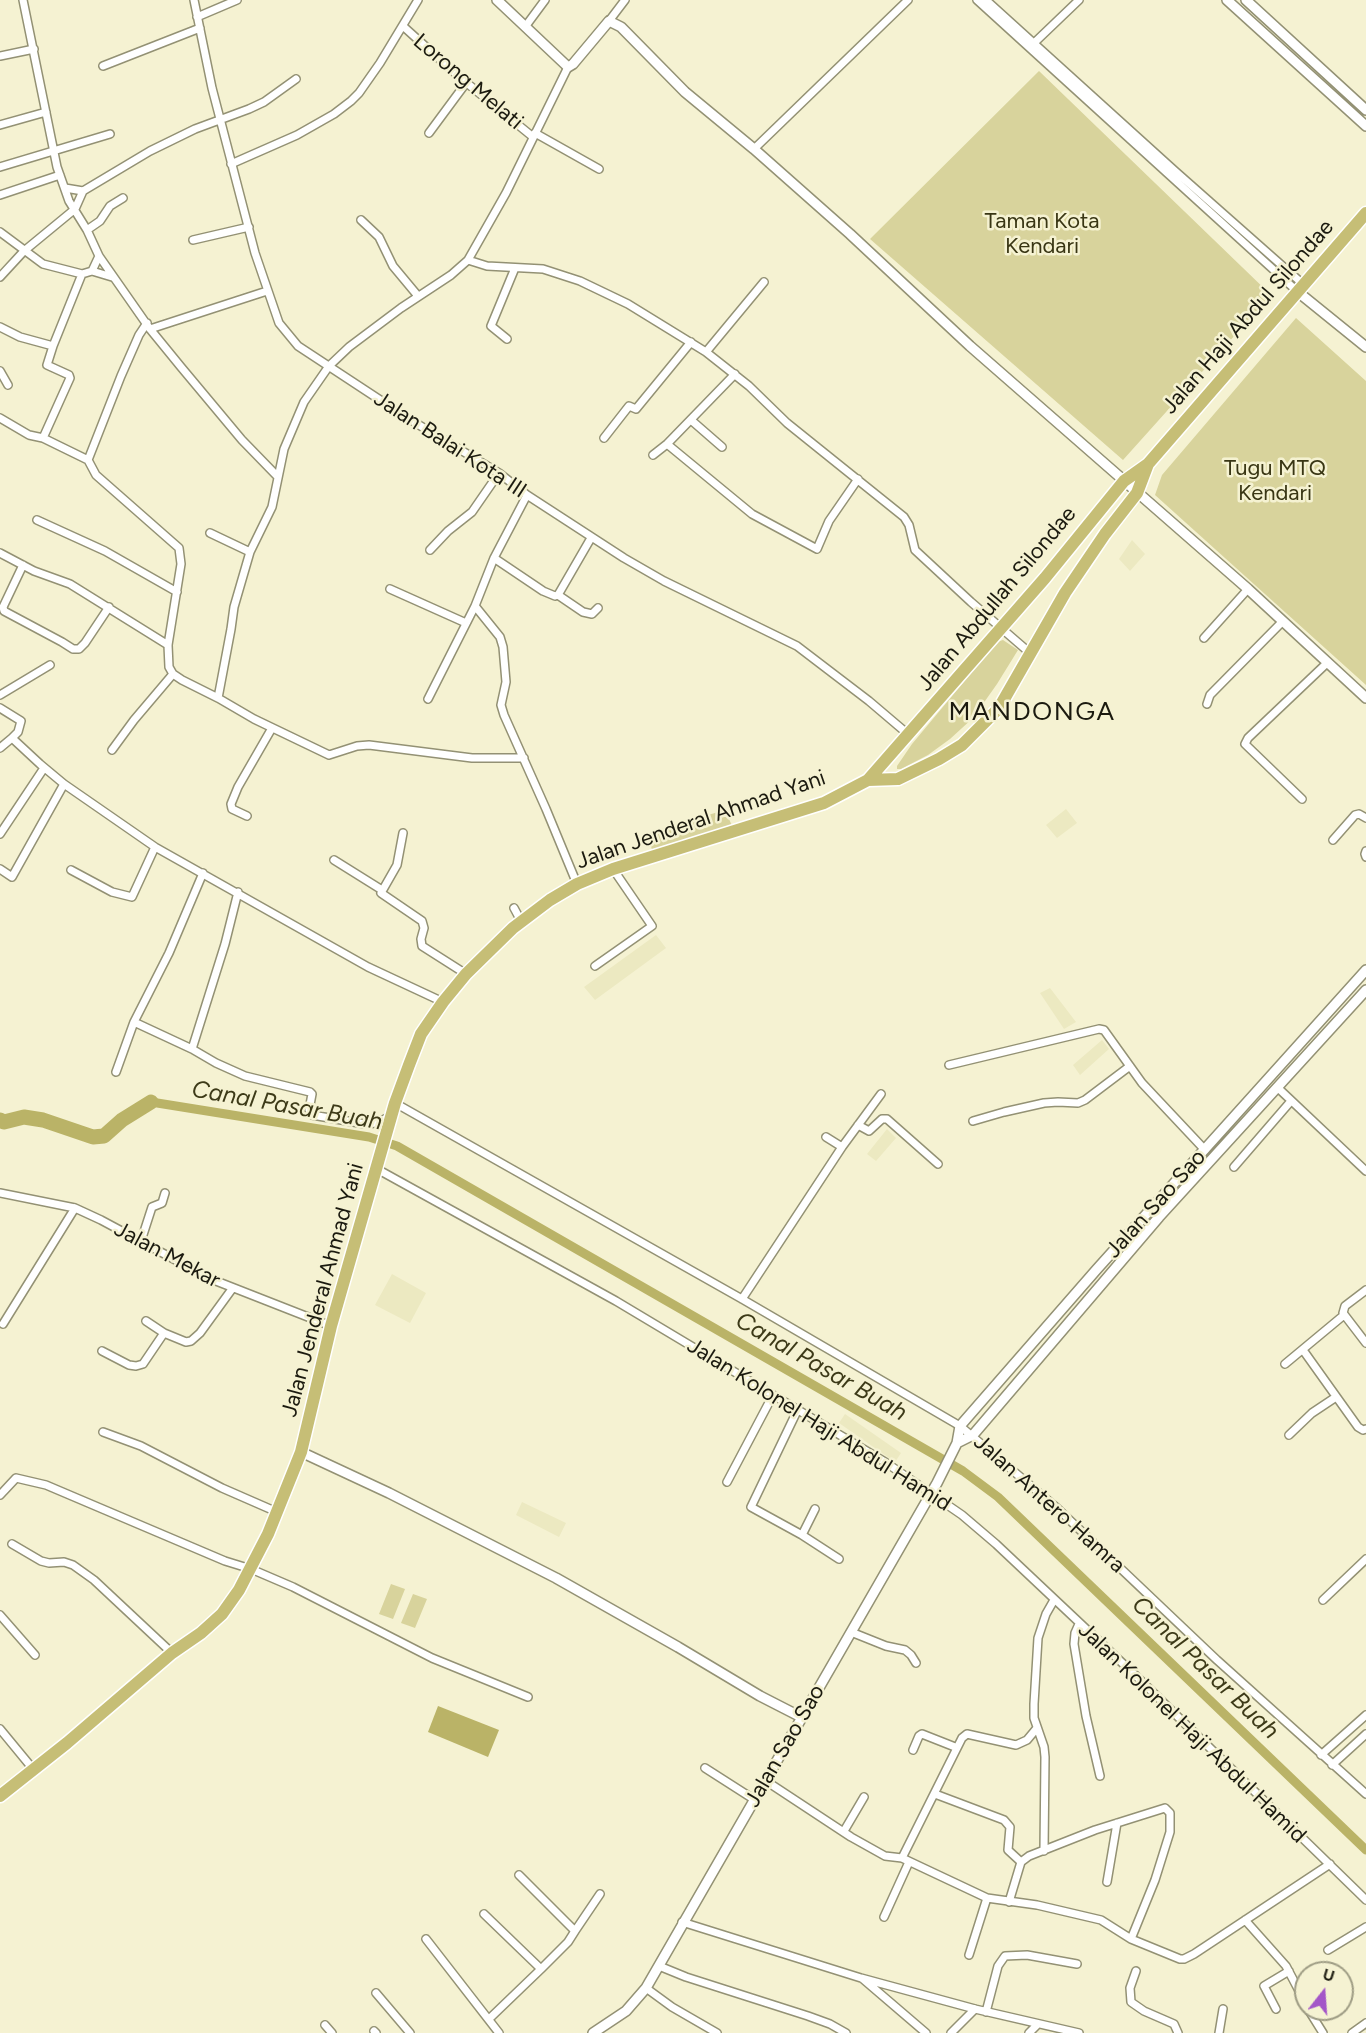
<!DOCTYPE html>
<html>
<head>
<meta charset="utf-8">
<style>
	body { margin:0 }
	#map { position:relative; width:1366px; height:2033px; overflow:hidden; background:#f5f2d2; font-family:Figtree,sans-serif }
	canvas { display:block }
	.north { position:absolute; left:1294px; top:1961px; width:60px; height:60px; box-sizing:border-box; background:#f5f2d2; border:2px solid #9e9c84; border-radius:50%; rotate:17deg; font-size:16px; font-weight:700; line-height:24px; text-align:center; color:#1b1a0f }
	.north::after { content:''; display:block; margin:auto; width:21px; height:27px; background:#a456c8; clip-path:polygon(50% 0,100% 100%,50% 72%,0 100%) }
</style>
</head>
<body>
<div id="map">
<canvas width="1366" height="2033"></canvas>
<div class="north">U</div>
</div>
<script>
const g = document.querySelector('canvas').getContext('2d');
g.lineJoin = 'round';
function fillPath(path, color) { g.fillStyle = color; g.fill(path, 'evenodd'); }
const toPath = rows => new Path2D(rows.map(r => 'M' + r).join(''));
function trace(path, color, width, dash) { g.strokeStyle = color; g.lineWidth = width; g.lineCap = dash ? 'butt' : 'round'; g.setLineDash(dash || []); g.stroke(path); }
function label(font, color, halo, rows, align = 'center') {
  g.font = font + ' Figtree,sans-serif'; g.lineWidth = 5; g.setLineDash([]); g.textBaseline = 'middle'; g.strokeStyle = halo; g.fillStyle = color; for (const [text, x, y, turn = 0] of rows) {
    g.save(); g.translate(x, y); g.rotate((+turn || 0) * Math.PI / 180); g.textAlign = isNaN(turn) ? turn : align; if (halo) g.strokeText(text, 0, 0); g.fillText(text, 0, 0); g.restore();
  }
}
fillPath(toPath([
	[1132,540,1145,554,1130,571,1119,559],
	[1066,809,1077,823,1057,838,1046,825],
	[656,935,666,948,595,1000,584,987],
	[1050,988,1076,1022,1064,1029,1040,993],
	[1102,1040,1109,1049,1080,1075,1073,1065],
	[887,1129,896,1138,876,1161,867,1154],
	[392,1274,426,1293,410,1323,375,1305],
	[845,1414,901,1453,895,1462,839,1423],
	[522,1502,566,1523,559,1537,516,1515]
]), '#ece9c1');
fillPath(toPath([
	[1039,71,1271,295,1123,460,870,239],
	[1296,318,1366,381,1366,685,1155,495,1162,475],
	[1003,640,1018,650,997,684,973,718,950,739,928,755,901,769,897,769,897,766,912,744,997,642],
	[725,810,733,828,653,853,647,833],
	[391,1584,405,1589,393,1619,379,1614],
	[413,1594,427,1599,415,1628,401,1623]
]), '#d8d39c');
fillPath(toPath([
	[438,1706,499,1730,488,1757,428,1732]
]), '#bab367');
trace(toPath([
	[151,1102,369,1137,397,1146,963,1471,998,1497,1366,1850]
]), '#bab367', 9);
trace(toPath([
	[0,1120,4,1122,24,1117,43,1120,93,1137,104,1136,122,1120,151,1102]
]), '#bab367', 15);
const minor = toPath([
	[23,0,57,167,69,201,87,230,99,256,150,329,181,367,242,440,278,477],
	[194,0,212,88,255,253,279,323,298,346,409,419,499,473,527,495,624,558,664,581,797,646,869,701,909,735],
	[977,0,1298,292],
	[986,0,1175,171,1304,285],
	[197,17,237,0],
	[609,21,625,0],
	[404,27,457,75,533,137],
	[525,27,545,0],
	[1033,44,1079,0],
	[0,56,34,49],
	[103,66,200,28],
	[0,125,46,112],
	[429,133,466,83],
	[535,133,599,169],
	[754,149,908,0],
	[231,164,297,135,334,114,351,101,359,93,380,63,418,0],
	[0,167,110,134],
	[65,188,83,191],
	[0,195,60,175],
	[361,220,379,237,393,266,418,296],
	[87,230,100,221,110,206,123,198],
	[0,232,43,264,82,274],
	[193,240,249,227],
	[468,260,487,266,543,269,580,281,628,304,706,352,749,386,787,423,904,517,909,525,915,550,971,602,1030,653],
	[92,271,112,277],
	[0,277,24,251,75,209,83,191,150,151,195,129,249,109,264,102,296,79],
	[0,327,20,337,53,346,82,274,92,271,99,256],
	[150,329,267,291],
	[507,339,491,326,515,268],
	[706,352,764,282],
	[0,371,8,385],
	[0,418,29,435,43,438,88,460,121,376,139,335,147,323],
	[691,420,722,447],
	[43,438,70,378,69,375,47,365,53,346],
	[604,438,629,406,636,409,691,342],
	[667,444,752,514,817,549,829,521,858,479],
	[653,455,667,444,735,374],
	[88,460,96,475,179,548,181,564,168,645,169,667,173,674,182,680,218,698],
	[527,495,494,558,475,606,500,637,503,647,506,682,501,705,504,715,546,809,577,884],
	[37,520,105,551,177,592],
	[210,533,250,552],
	[430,550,448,531,472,512,499,473],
	[0,553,34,571,70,584,168,645],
	[494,558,543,591,555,596,558,595,591,538],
	[23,565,3,607,4,611,62,642,73,649,79,649,85,643,109,607],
	[390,589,466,623],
	[558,595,583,612,592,614,598,608],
	[1204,638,1248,589],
	[0,695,50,665],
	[428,699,475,606],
	[1207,704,1210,695,1283,621],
	[0,708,21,721,18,732,12,738,40,764,64,784,155,847,368,967,443,1002],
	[0,748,12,738],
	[112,750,134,720,173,674],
	[524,758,472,758,369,745,357,746,329,755,254,719,218,698,231,629,234,607,250,552,272,507,284,449,304,402,329,366,349,347,401,308,451,275,468,260,506,193,568,67],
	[1302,799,1245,744,1248,738,1327,663],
	[247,816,232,809,231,804,238,787,272,728],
	[403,833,397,865,381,893,422,921,424,928,421,939,422,946,466,974],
	[0,834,44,768],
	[1333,840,1355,815,1359,814,1366,818],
	[1366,851,1365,854,1366,857],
	[334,860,382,890],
	[0,869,12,877,64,784],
	[71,870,112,892,132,897,155,847],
	[203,873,169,953,134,1022,192,1049,225,944,238,892],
	[514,908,521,921],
	[595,966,652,926,613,869],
	[192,1049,216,1063,245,1076,310,1092,312,1094,309,1110,312,1115,365,1124,377,1123,391,1116],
	[949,1065,1099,1029,1104,1030,1142,1083,1205,1150],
	[116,1072,134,1022],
	[1278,1088,1366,1171],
	[395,1103,742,1299,960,1426,1057,1508,1217,1660,1366,1794],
	[973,1121,1004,1112,1044,1103,1058,1102,1078,1103,1085,1100,1130,1066],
	[858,1125,869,1131,882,1119,887,1119,938,1164],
	[826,1137,842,1147],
	[1234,1167,1291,1101],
	[377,1169,616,1301,885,1462,962,1515,996,1544,1135,1675,1366,1900],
	[0,1193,75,1208,101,1220,211,1279,331,1326],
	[141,1241,152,1207,162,1203,165,1193],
	[1366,1290,1345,1306,1343,1313,1366,1343],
	[742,1299,842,1147,881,1094],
	[146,1321,164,1333],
	[3,1324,75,1208],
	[1303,1350,1358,1427,1363,1430,1366,1429],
	[102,1351,129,1365,136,1366,143,1364,164,1333,186,1342,191,1341,200,1333,232,1289],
	[1285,1364,1344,1315],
	[798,1409,751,1507,802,1535,839,1559],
	[103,1432,141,1446,222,1488,277,1512],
	[1289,1435,1312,1413,1336,1397],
	[727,1482,773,1395],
	[0,1495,16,1478,46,1485,225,1561,251,1569,293,1587,432,1658,528,1697],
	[802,1535,815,1509],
	[12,1544,41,1561,49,1563,64,1562,73,1565,94,1580,172,1653],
	[1323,1600,1366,1559],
	[0,1615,35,1655],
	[1079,1624,1075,1633,1074,1644,1086,1716,1100,1776],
	[851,1632,886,1646,905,1650,911,1655,916,1663],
	[0,1729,33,1769],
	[913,1750,919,1736,922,1734,955,1747],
	[1321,1755,1366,1715],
	[1332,1765,1366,1734],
	[705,1768,755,1800],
	[766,1781,851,1837,885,1856,902,1858,987,1898,1037,1905,1101,1920,1131,1939,1180,1959,1184,1959,1194,1954,1330,1864],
	[935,1794,1004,1820,1010,1827,1008,1850,1021,1862],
	[844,1831,864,1797],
	[1044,1851,1045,1757,1044,1747,1034,1718,1034,1704,1038,1638,1046,1614,1054,1600],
	[902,1858,962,1738,967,1734,1016,1745,1027,1740,1037,1728],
	[1107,1882,1117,1823],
	[1009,1902,1021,1862,1029,1856,1095,1830,1165,1808,1170,1813,1170,1832,1155,1880,1131,1939],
	[484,1914,541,1969,568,1942,575,1931,519,1875],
	[884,1917,909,1862],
	[1245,1920,1286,1966,1306,2004],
	[682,1922,861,1978,975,2009,1079,2033],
	[575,1931,600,1894],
	[426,1939,499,2033],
	[1328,1950,1366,1927],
	[969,1955,987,1898],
	[659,1966,686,1977,808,2016,830,2024,846,2033],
	[1136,1971,1130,1988,1131,2002,1144,2011,1174,2024,1178,2033],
	[863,1979,926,2033],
	[646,1988,672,2007,717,2033],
	[376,1993,410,2033],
	[1276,2009,1264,1986,1289,1971],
	[1308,2009,1323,2033],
	[986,2012,998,1966,1005,1956,1027,1955,1077,1964],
	[489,2019,541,1969],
	[325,2025,332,2033],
	[374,2031,376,2033],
	[951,2033,975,2009],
	[1029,2033,1038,2024],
	[1219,2033,1223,2009],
	[1352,2033,1366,2023]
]);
const tertiary = toPath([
	[497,0,568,67,573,64,609,21,621,27,685,92,754,149,850,234,970,346,1248,589,1366,698],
	[1227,0,1366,126],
	[1246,0,1366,110],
	[1298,292,1366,347],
	[957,1443,973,1435,1159,1217,1366,990],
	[301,1452,389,1493,556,1578,678,1647,760,1696,801,1717],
	[593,2033,626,2011,646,1988,937,1483,957,1443,960,1426,1097,1269,1366,970]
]);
const trunk = toPath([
	[868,780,1045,578,1124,481,1148,464,1366,213],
	[0,1796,67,1743,172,1653,201,1633,222,1614,239,1590,268,1534,301,1452,331,1326,395,1103,409,1065,421,1034,443,1002,466,974,513,928,550,900,577,884,613,869,824,803,868,780,898,779,939,759,962,745,999,708,1065,593,1105,534,1137,493,1148,464]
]);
trace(minor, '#939174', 10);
trace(tertiary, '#939174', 12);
trace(trunk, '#fff', 15);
trace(minor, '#fff', 7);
trace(tertiary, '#fff', 9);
trace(trunk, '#c6be76', 12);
label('22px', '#1b1a0f', '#f5f2d2', [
	["Lorong Melati",468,82,40],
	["Jalan Haji Abdul Silondae",1248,317,-49],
	["Jalan Balai Kota III",450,445,33],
	["Jalan Abdullah Silondae",997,599,-50],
	["Jalan Jenderal Ahmad Yani",701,820,-19],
	["Jalan Sao Sao",1156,1204,-48],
	["Jalan Mekar",167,1255,28],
	["Jalan Jenderal Ahmad Yani",323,1290,-75],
	["Jalan Kolonel Haji Abdul Hamid",819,1425,32],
	["Jalan Antero Hamra",1049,1504,42],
	["Jalan Kolonel Haji Abdul Hamid",1192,1733,44],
	["Jalan Sao Sao",785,1746,-60]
]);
label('22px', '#393614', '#f5f2d2', [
	["Taman Kota",1042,222],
	["Kendari",1042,247],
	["Tugu MTQ",1275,469],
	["Kendari",1275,494]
]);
label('italic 24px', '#3d3a18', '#f5f2d2', [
	["Canal Pasar Buah",287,1106,10],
	["Canal Pasar Buah",821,1367,30],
	["Canal Pasar Buah",1205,1668,44]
]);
g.letterSpacing = '1.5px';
label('26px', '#1b1a0f', '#f5f2d2', [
	["MANDONGA",1032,712]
]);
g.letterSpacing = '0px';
</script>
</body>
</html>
